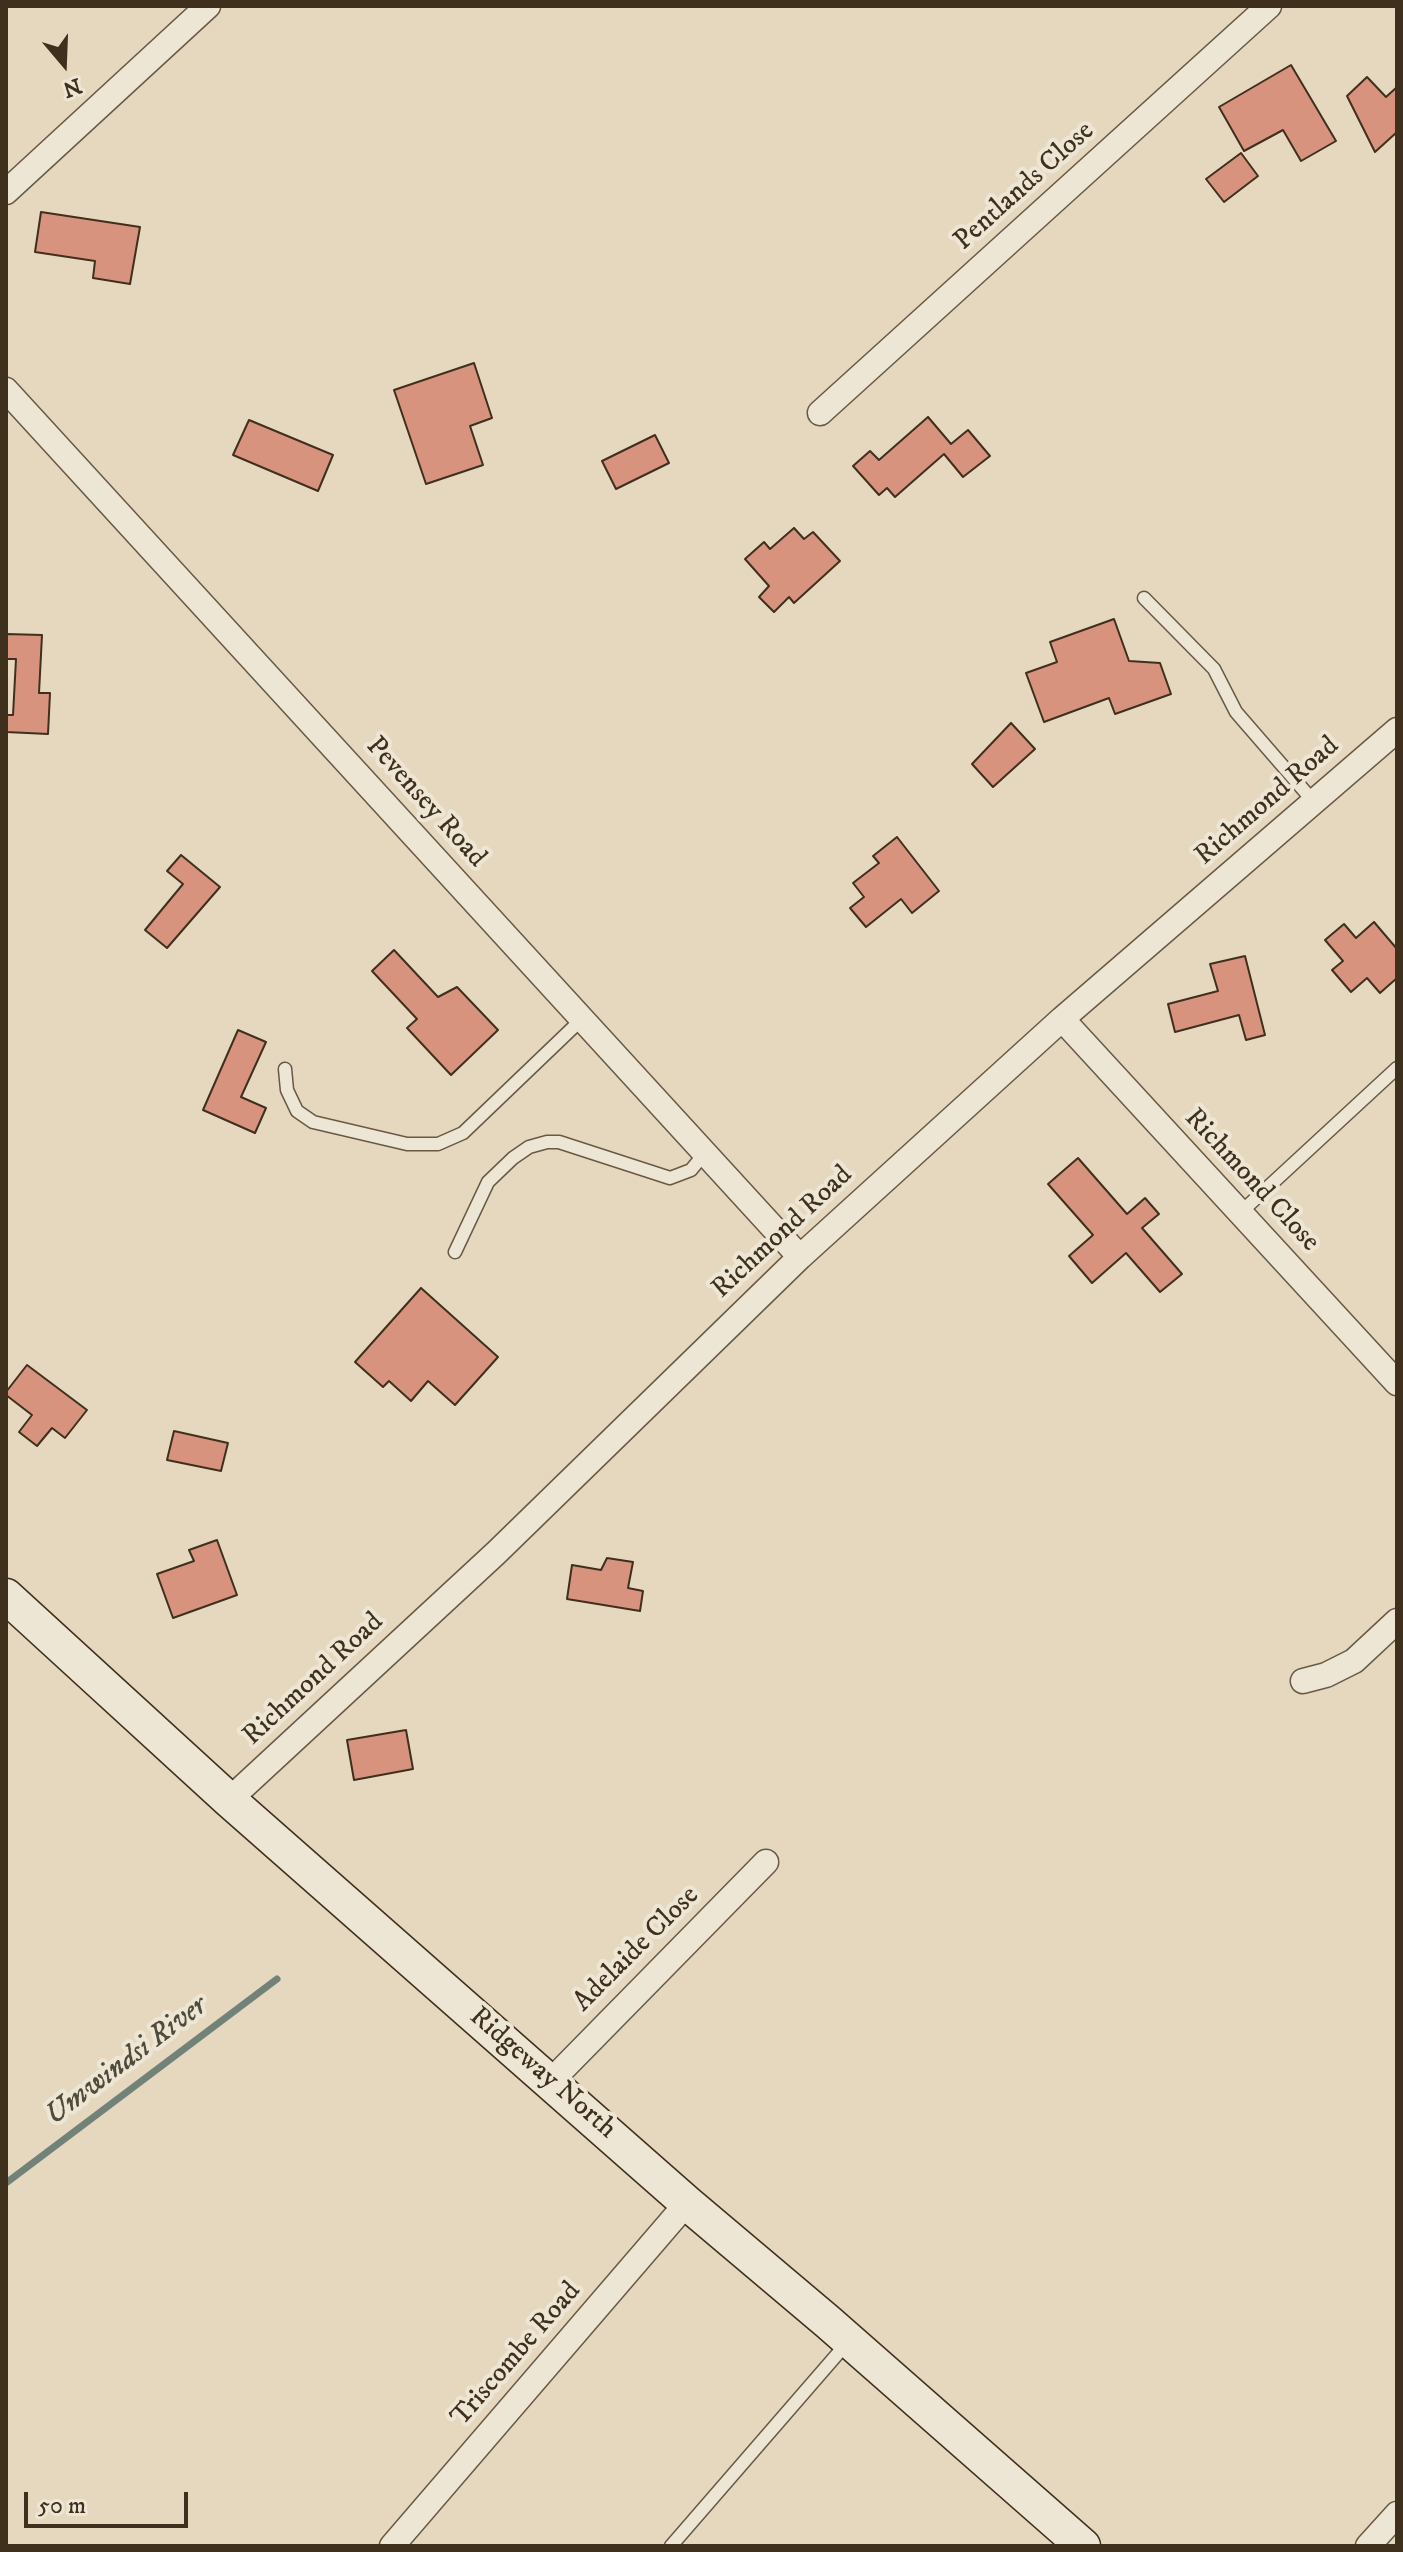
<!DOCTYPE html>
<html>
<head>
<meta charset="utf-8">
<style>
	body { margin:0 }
	#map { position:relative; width:1403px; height:2552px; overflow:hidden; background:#e5d8bf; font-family:"IM FELL DW Pica",serif }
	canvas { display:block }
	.frame { position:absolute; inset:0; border:8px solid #3f2f1d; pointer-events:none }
	.north { position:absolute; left:24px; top:24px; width:80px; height:80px; -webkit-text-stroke:6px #eee6d5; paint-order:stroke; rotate:161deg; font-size:22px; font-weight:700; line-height:32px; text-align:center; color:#3f2f1d }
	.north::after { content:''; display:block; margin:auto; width:28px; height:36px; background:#3f2f1d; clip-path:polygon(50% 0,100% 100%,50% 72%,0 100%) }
	.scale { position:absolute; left:24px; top:2492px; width:164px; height:36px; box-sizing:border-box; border:4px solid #3f2f1d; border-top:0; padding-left:10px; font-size:24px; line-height:28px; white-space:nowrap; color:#3f2f1d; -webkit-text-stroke:6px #eee6d5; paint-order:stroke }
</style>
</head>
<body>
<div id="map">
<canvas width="1403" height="2552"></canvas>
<div class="frame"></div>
<div class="north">N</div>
<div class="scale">50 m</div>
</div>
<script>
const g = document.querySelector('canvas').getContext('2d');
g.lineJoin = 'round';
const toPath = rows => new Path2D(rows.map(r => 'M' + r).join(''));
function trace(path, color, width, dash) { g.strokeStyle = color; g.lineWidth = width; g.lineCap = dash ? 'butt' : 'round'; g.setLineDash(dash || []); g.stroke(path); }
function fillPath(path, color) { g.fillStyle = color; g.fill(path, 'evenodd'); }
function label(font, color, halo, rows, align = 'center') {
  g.font = font + ' "IM FELL DW Pica",serif'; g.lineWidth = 8; g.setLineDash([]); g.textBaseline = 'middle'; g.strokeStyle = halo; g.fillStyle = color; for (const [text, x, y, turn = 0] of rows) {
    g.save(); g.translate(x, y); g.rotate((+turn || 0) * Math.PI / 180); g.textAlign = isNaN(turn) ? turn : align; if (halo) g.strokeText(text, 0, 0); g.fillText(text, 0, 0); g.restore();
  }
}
trace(toPath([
	[6,2183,277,1979]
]), '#738278', 7);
const building = toPath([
	[1291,65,1336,141,1301,161,1283,130,1244,151,1219,107,1291,65],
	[1367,77,1386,97,1397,87,1397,132,1375,152,1347,96,1367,77],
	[1241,153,1258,176,1224,202,1206,179,1241,153],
	[41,212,140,227,130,284,93,278,95,261,35,252,41,212],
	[474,363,492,418,470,426,483,465,426,484,394,390,474,363],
	[928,417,951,444,968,430,990,456,963,477,944,454,895,497,887,488,879,495,853,466,870,451,879,460,928,417],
	[249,420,333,455,318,491,233,455,249,420],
	[655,435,669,463,616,489,602,461,655,435],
	[794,528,804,539,813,532,840,561,794,603,789,597,774,612,759,597,769,586,745,559,764,542,770,549,794,528],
	[1114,619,1129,661,1160,663,1171,694,1115,714,1109,698,1044,722,1026,673,1057,662,1050,642,1114,619],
	[6,634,42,635,39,693,50,693,48,734,6,732,6,715,13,715,16,659,6,659,6,634],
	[1011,723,1035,749,993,787,972,764,1011,723],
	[897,837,939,891,912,913,901,899,866,927,850,908,864,897,853,883,879,863,873,856,897,837],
	[181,855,220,887,167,948,145,930,183,884,167,871,181,855],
	[1374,922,1397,949,1397,978,1380,993,1367,978,1351,992,1332,970,1343,961,1325,940,1344,924,1356,938,1374,922],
	[394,950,438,997,457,987,498,1030,451,1075,407,1028,417,1019,372,971,394,950],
	[1245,956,1265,1035,1246,1040,1239,1015,1175,1032,1168,1004,1218,991,1210,964,1245,956],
	[238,1030,266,1042,241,1097,266,1108,255,1133,203,1110,238,1030],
	[1078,1158,1127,1214,1145,1198,1159,1214,1142,1228,1182,1274,1160,1292,1126,1253,1092,1283,1069,1256,1093,1235,1048,1184,1078,1158],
	[421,1288,498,1357,455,1405,428,1381,411,1401,389,1381,383,1387,355,1362,421,1288],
	[27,1365,87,1410,65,1438,52,1428,37,1446,19,1432,32,1415,6,1395,6,1392,27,1365],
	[174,1431,228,1443,221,1471,167,1460,174,1431],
	[217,1540,237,1595,173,1618,157,1574,194,1561,189,1550,217,1540],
	[607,1558,633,1562,628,1588,643,1591,640,1611,567,1599,572,1565,601,1570,607,1558],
	[406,1730,413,1769,354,1780,347,1740,406,1730]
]);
fillPath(building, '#d8937f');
trace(building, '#3f2f1d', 2);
const lane = toPath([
	[1144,598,1214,669,1236,712,1314,802],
	[285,1069,287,1090,297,1111,313,1122,407,1144,438,1144,463,1133,582,1019],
	[1240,1213,1397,1068],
	[455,1252,488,1182,513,1158,529,1147,547,1142,559,1142,670,1178,691,1170,704,1154],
	[671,2546,847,2343]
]);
const street = toPath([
	[6,192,208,6],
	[6,390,800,1257],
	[820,413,1269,6],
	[1062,1019,1397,1383],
	[1303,1681,1326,1675,1354,1661,1397,1621],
	[229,1800,496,1553,800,1257,1062,1019,1397,730],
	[551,2081,766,1862],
	[392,2546,687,2203],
	[1368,2546,1397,2514]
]);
const secondary = toPath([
	[6,1596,229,1800,687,2203,828,2322,1083,2546]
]);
trace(lane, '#685946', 15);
trace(street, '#685946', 27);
trace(secondary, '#3f2f1d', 37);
trace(lane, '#eee6d5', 12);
trace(street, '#eee6d5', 24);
trace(secondary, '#eee6d5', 34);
label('28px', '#3f2f1d', '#eee6d5', [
	["Pentlands Close",1025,187,-42],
	["Richmond Road",1268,802,-41],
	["Pevensey Road",425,803,48],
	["Richmond Close",1251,1181,47],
	["Richmond Road",783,1233,-43],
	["Richmond Road",314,1680,-43],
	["Adelaide Close",637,1950,-45],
	["Ridgeway North",542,2074,41],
	["Triscombe Road",517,2355,-49]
]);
label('italic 30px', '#504b3b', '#eee6d5', [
	["Umwindsi River",127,2062,-37]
]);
</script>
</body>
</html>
